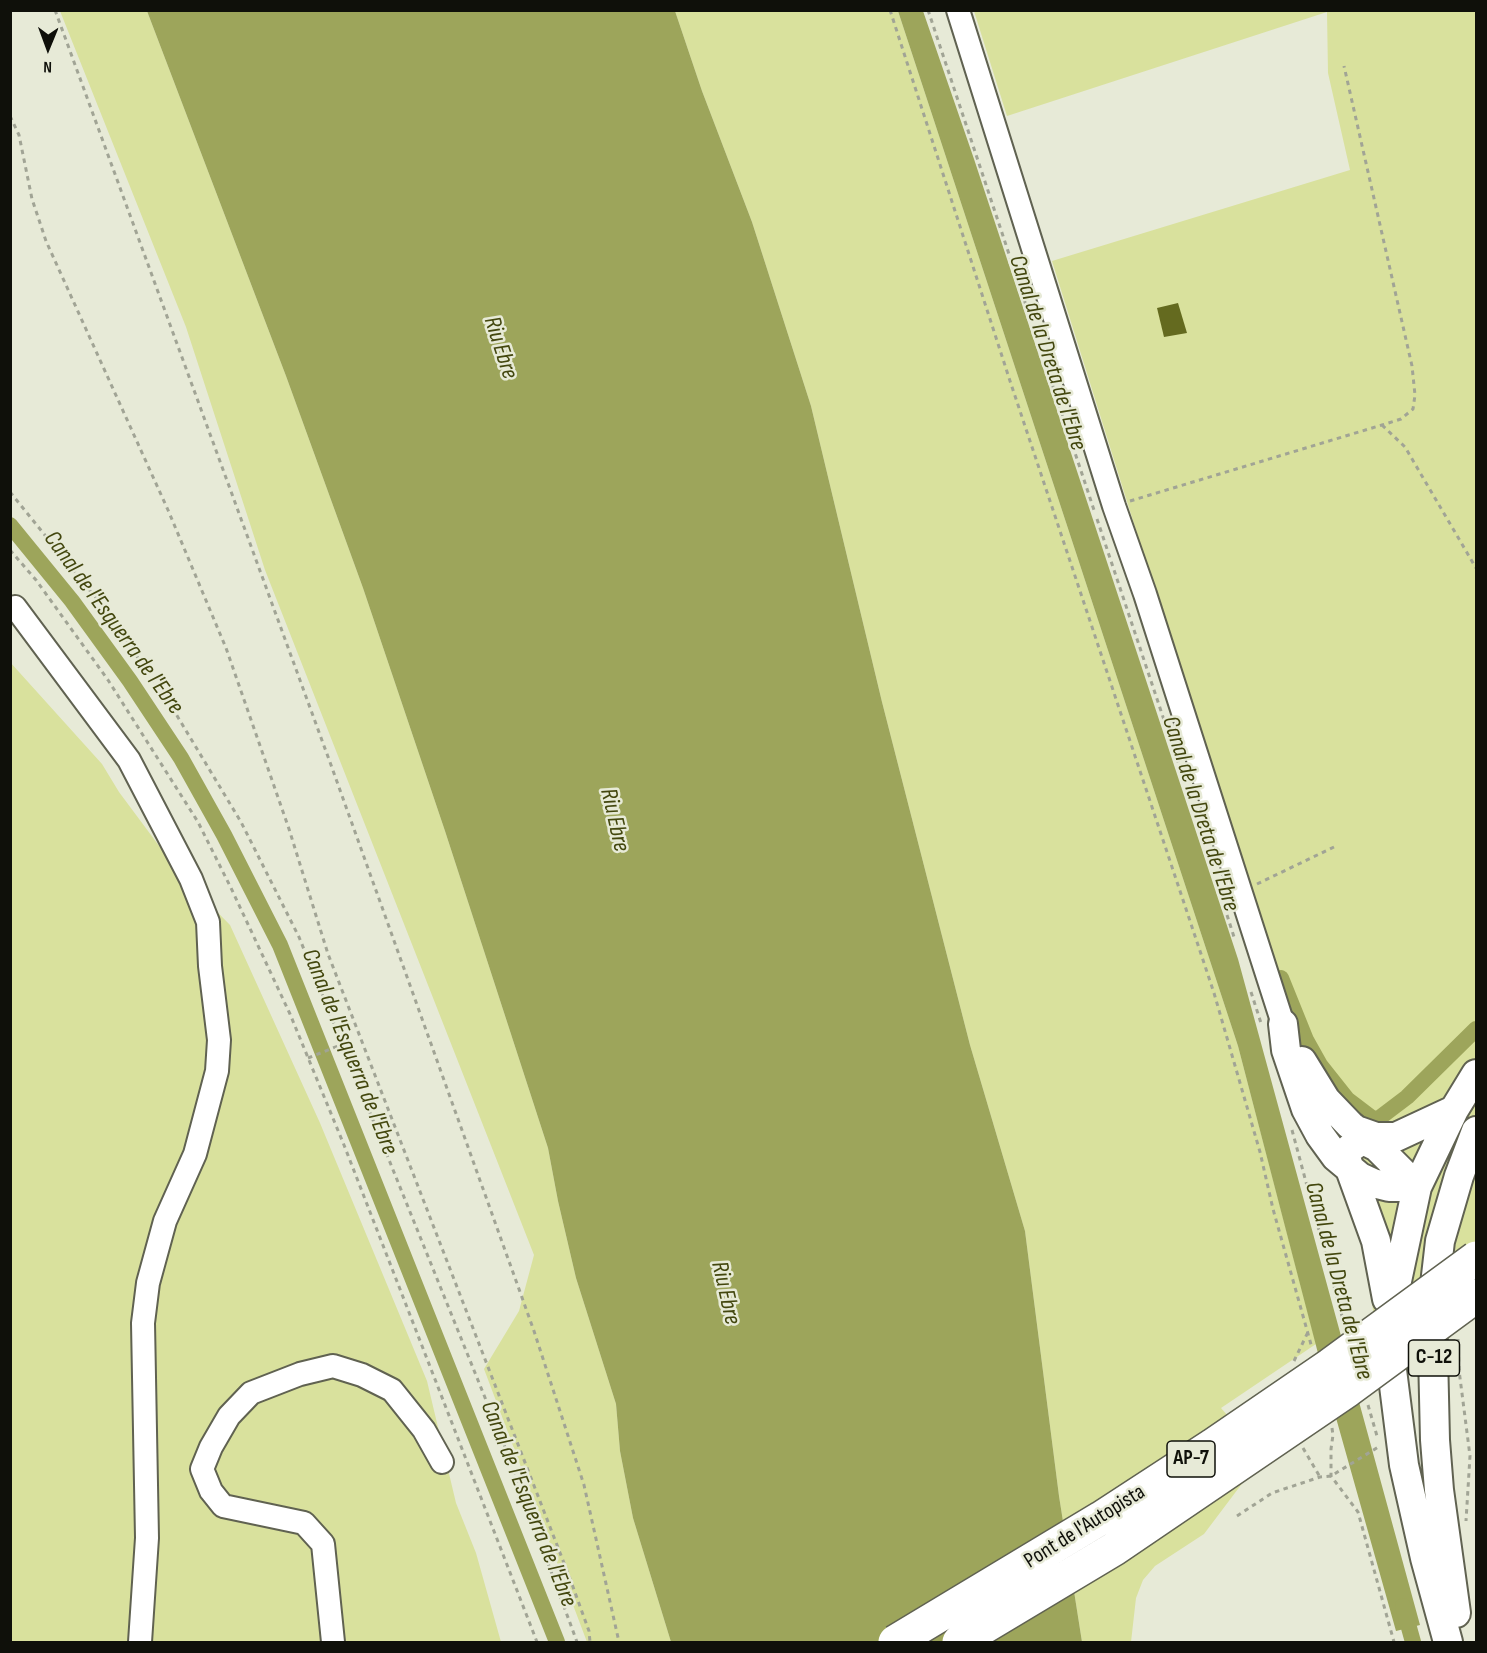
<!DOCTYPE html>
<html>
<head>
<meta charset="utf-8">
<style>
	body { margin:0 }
	#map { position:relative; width:1487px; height:1653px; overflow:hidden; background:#e7ead7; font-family:"Sofia Sans Condensed",sans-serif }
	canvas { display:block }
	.frame { position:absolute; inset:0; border:12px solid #0f100a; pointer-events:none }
	.north { position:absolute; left:18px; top:18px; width:60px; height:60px; -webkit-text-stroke:4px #e7ead7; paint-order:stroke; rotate:181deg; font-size:16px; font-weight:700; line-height:24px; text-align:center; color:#0f100a }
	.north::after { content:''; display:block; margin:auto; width:21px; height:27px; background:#0f100a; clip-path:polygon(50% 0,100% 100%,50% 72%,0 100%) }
</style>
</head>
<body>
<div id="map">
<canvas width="1487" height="1653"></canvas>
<div class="frame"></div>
<div class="north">N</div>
</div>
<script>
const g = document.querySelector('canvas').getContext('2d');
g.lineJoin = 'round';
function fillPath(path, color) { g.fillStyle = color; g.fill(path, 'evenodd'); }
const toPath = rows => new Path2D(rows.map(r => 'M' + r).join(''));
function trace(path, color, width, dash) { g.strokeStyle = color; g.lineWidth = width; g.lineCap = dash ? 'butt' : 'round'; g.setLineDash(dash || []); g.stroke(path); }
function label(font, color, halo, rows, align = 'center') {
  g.font = font + ' "Sofia Sans Condensed",sans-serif'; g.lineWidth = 5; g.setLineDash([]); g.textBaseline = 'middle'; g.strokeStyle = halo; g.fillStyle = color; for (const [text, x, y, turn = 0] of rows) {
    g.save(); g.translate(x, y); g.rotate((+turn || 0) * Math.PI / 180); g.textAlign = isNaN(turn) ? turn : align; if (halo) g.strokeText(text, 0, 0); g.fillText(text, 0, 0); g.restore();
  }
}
fillPath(toPath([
	[60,11,147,11,286,376,363,588,445,831,548,1148,558,1201,576,1278,616,1404,620,1451,633,1518,671,1642,587,1642,484,1369,519,1311,534,1255,265,570,186,327],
	[675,11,898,11,1238,1046,1316,1344,1221,1408,1248,1439,1247,1477,1204,1534,1155,1566,1143,1580,1136,1598,1131,1642,1082,1642,1059,1496,1025,1231,970,1045,882,702,811,406,752,222,702,91],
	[974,11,1476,11,1476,1313,1383,1377,1364,1250,1339,1176,1371,1127,1318,1074,1285,1008,1052,261,1350,170,1328,73,1327,12,1007,116],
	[10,662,102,764,119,792,180,874,230,925,320,1123,427,1381,456,1503,476,1553,501,1642,11,1642]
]), '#d9e19d');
fillPath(toPath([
	[147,11,675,11,702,91,752,222,811,406,882,702,970,1045,1025,1231,1059,1496,1082,1642,671,1642,633,1518,620,1451,616,1404,576,1278,558,1201,548,1148,445,831,363,588,286,376],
	[898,11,923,11,974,159,1238,959,1420,1625,1396,1631,1320,1361,1238,1046]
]), '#9da55b');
trace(toPath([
	[10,525,72,601,130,681,181,758,224,835,280,945,557,1642],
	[1281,978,1306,1040,1320,1065,1347,1099,1372,1118,1378,1119,1407,1097,1476,1029],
	[1403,1606,1413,1642]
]), '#9da55b', 16);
fillPath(toPath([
	[1178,303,1187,333,1164,337,1157,308]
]), '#646a1f');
const minor = toPath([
	[958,10,1114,506,1145,594,1283,1024],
	[15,607,129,760,191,879,208,922,210,966,219,1040,217,1071,195,1154,165,1221,148,1283,143,1323,147,1538,140,1642],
	[333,1642,323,1544,304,1523,223,1506,211,1491,202,1469,211,1447,229,1416,251,1393,300,1374,333,1366,362,1375,392,1390,424,1430,442,1462]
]);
const major = toPath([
	[1283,1024,1286,1050,1306,1109,1320,1135,1336,1157,1360,1177,1373,1183,1389,1187,1417,1187],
	[1302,1061,1326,1100,1350,1125,1377,1147,1417,1187],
	[1359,1131,1376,1137,1396,1137,1454,1110],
	[1377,1147,1367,1142,1359,1142,1349,1149,1346,1158,1376,1241,1387,1299],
	[1456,1613,1439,1490,1435,1440,1432,1310,1440,1241,1459,1176,1476,1131],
	[1448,1642,1425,1558,1404,1465,1391,1362,1391,1336,1397,1281,1417,1187,1454,1110,1476,1074]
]);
trace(minor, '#606251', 26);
trace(major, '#606251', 32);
trace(toPath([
	[55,10,331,765,534,1331,584,1485,619,1642],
	[890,10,1011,384,1214,993,1260,1152,1273,1209,1312,1348],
	[928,10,1095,513],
	[10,116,19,135,32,199,46,241,168,510,226,648,289,829,328,954,569,1576,589,1631,590,1642],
	[1382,425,1405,447,1476,568],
	[10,492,104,608,176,714,241,822,299,937,509,1457,577,1642],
	[1130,501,1382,425,1401,419,1413,409,1415,395,1412,366,1344,66],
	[1097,519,1182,774],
	[10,550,36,580,108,680,198,822,231,888,290,1014,344,1145,537,1642],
	[1257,884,1334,847],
	[1227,915,1235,940],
	[1251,992,1261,1023],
	[308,1058,343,1044],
	[1292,1130,1345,1327],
	[1458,1339,1459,1370,1470,1456,1466,1521],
	[1294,1361,1308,1332],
	[1368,1405,1377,1436],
	[1332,1428,1333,1435,1331,1449,1331,1476,1358,1512,1394,1642],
	[1303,1448,1320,1477],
	[1237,1516,1272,1493,1320,1477,1331,1476,1380,1446]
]), '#a1a495', 3, [4.5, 4.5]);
trace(minor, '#fff', 22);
trace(major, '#fff', 28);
const highwayBridge = toPath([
	[895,1642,1101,1518,1213,1445,1330,1365,1476,1258],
	[959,1642,1114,1549,1348,1390,1476,1296]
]);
trace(highwayBridge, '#606251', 36, []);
trace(highwayBridge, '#fff', 33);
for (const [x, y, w] of [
	[1434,1358,51],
	[1191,1459,48]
]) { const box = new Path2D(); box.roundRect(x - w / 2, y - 18, w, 36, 4.5); g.fillStyle = '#e7ead7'; g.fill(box); trace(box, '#0f100a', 1.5); }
label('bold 21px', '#0f100a', null, [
	["C-12",1434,1358],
	["AP-7",1191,1459]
]);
label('22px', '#0f100a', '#e7ead7', [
	["Pont de l'Autopista",1085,1527,-32]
]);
label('italic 24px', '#43470e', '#e7ead7', [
	["Riu Ebre",500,348,72],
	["Canal de la Dreta de l'Ebre",1047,353,72],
	["Canal de l'Esquerra de l'Ebre",113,623,54],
	["Canal de la Dreta de l'Ebre",1200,814,72],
	["Riu Ebre",614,820,77],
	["Canal de l'Esquerra de l'Ebre",349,1052,68],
	["Canal de la Dreta de l'Ebre",1338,1281,75],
	["Riu Ebre",725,1293,77],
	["Canal de l'Esquerra de l'Ebre",528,1504,68]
]);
</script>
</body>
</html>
